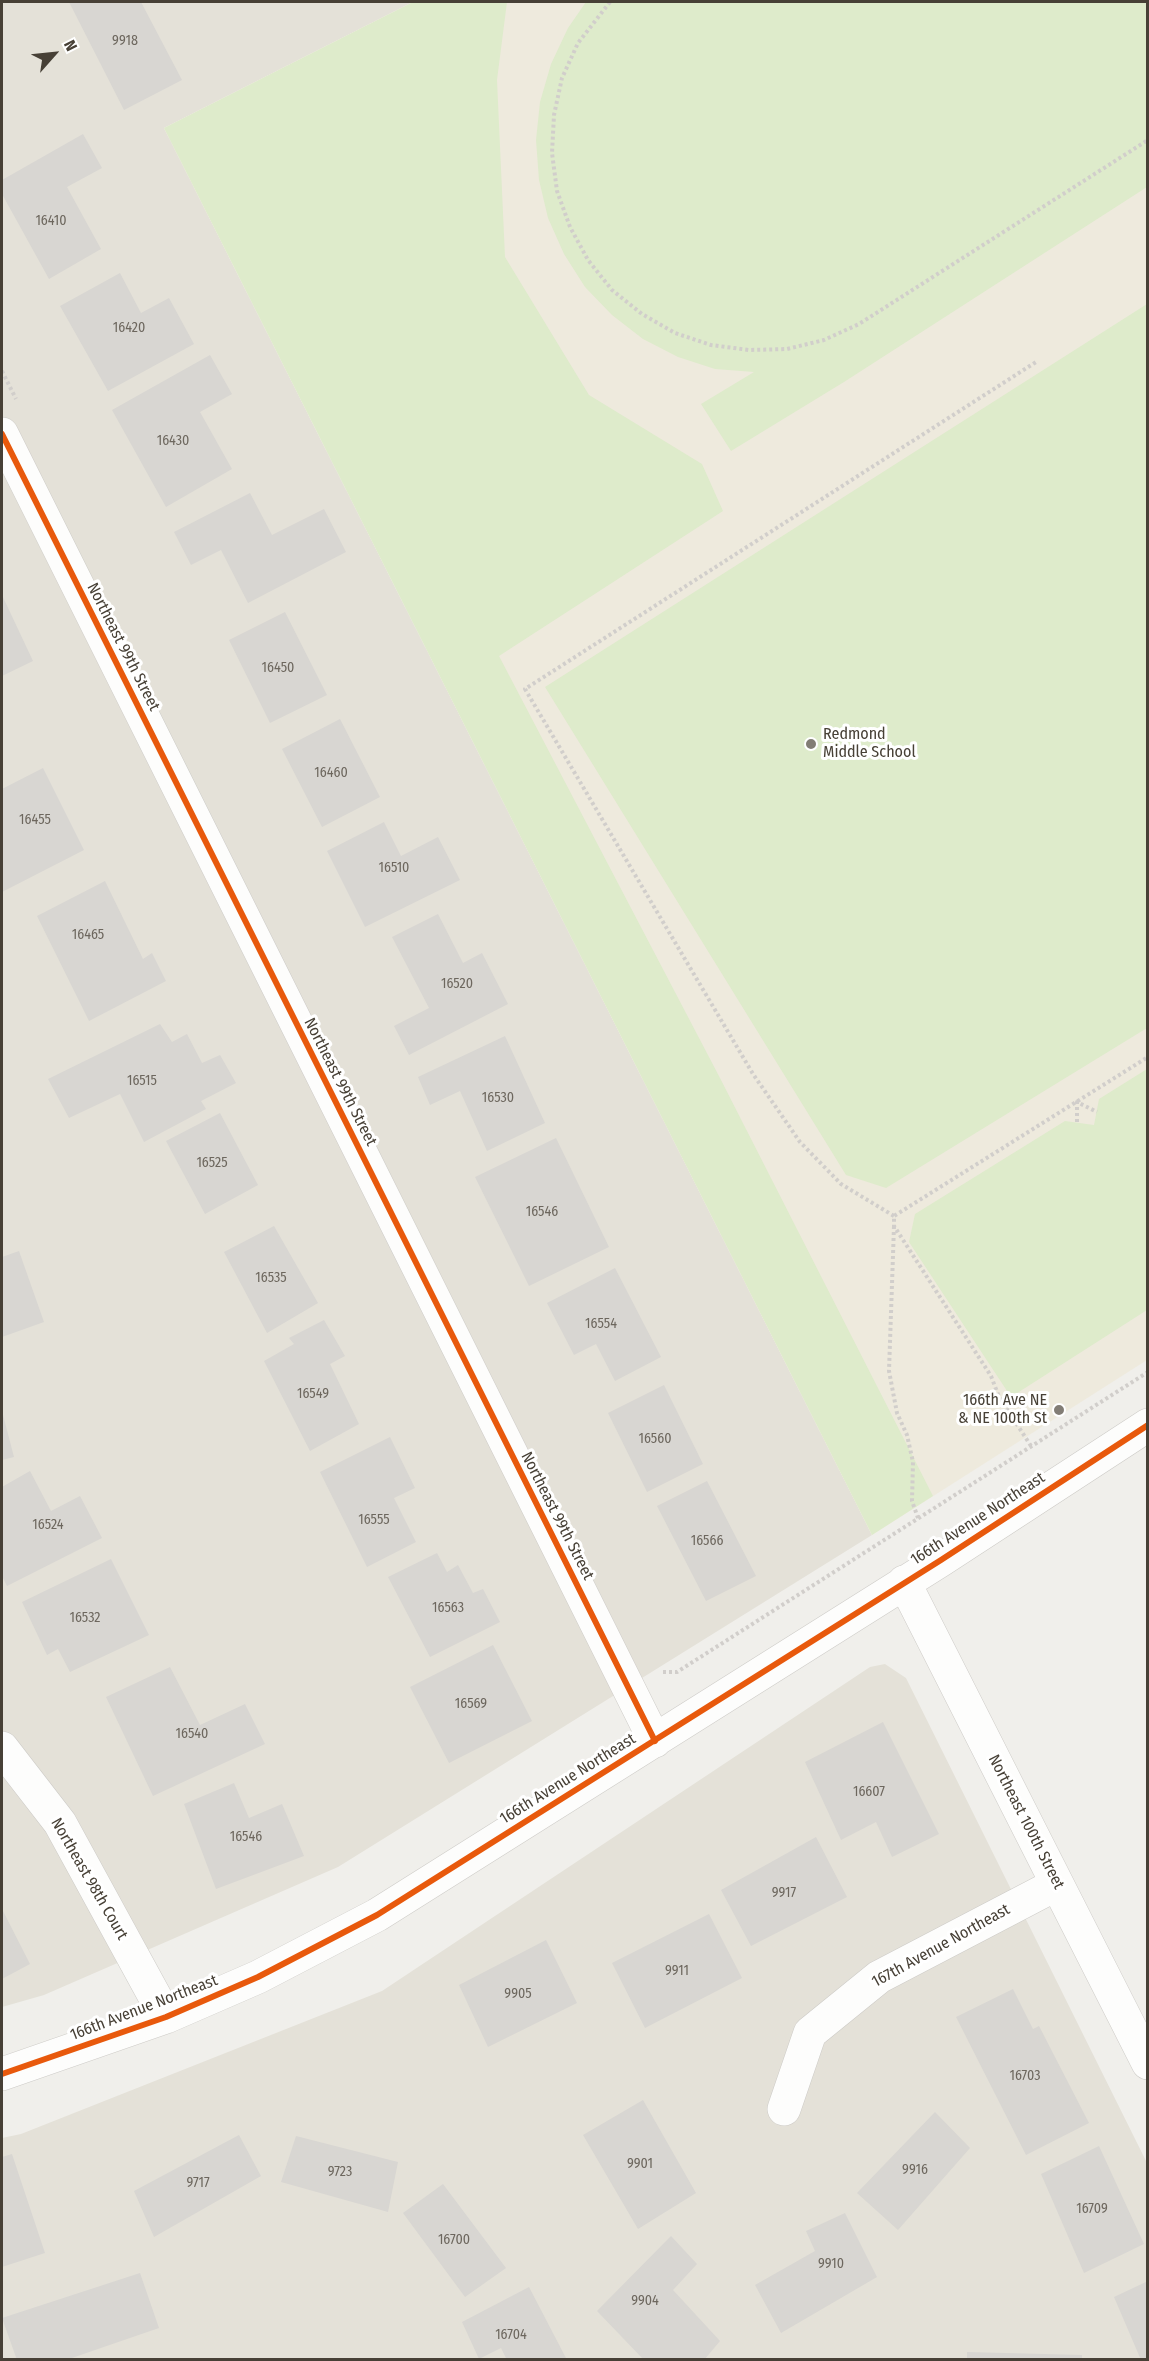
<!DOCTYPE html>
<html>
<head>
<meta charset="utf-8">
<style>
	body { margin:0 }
	#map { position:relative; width:1149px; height:2361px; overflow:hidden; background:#f0efeb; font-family:"Fira Sans Condensed",sans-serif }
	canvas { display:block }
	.frame { position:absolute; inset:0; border:3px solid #474036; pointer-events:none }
	.north { position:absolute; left:24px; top:24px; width:60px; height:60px; -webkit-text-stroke:4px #fff; paint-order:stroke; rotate:63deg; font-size:16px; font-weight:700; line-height:24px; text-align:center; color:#474036 }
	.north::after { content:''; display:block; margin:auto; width:21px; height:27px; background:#474036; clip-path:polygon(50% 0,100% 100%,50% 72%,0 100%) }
</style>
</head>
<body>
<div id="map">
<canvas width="1149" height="2361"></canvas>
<div class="frame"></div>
<div class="north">N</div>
</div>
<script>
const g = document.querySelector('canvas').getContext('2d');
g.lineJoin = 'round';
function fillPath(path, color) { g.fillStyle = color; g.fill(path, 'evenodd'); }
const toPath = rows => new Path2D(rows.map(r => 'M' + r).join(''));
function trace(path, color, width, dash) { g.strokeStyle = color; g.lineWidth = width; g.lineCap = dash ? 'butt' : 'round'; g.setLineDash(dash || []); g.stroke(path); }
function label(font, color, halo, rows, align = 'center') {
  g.font = font + ' "Fira Sans Condensed",sans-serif'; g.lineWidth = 6; g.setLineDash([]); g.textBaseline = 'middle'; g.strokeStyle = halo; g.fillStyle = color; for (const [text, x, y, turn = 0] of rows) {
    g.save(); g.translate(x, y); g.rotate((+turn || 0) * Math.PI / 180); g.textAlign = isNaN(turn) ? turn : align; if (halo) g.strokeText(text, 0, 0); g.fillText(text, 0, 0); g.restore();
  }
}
fillPath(toPath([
	[2,2,413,2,164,128,872,1535,338,1867,44,1995,2,2007],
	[885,1664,906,1678,1147,2163,1147,2359,2,2359,2,2138,21,2134,382,1991,870,1667]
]), '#e4e1d8');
fillPath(toPath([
	[413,2,1147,2,1147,1360,872,1535,164,128]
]), '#eeeadd');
fillPath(toPath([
	[413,2,507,2,497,80,505,257,589,395,702,464,723,511,499,656,720,1078,933,1496,872,1535,164,128],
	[586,2,1147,2,1147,187,844,382,731,451,701,404,754,372,715,369,678,357,643,339,612,315,585,287,564,254,548,218,539,180,536,140,540,102,551,64,568,28],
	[1147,304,1147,1028,886,1188,846,1175,545,687],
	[1147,1069,1147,1310,1011,1397,909,1242,915,1214,1065,1121,1094,1125,1099,1099]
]), '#deebcb');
fillPath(toPath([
	[69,2,141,2,182,80,124,110],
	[83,134,102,168,67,187,101,249,49,279,2,194,2,180],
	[120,273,141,313,169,298,194,344,108,391,60,306],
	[210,355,232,394,200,412,232,469,166,507,112,410],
	[250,493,272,535,324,509,346,552,248,603,221,550,191,565,174,532],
	[2,595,33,661,2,676],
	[285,612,327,695,270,723,229,640],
	[340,719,380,797,322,827,282,749],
	[43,768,84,850,2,892,2,789],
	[384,822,401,856,438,837,460,880,365,927,327,851],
	[105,881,143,959,152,953,166,981,89,1021,37,916],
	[438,914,463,963,482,953,508,1004,409,1055,394,1026,429,1008,392,937],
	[160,1024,172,1042,187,1034,202,1063,220,1055,236,1083,201,1101,206,1109,144,1142,120,1094,69,1118,48,1079],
	[505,1036,545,1123,487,1151,460,1091,430,1105,418,1077],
	[220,1113,258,1185,205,1214,166,1141],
	[556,1138,609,1247,529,1286,475,1177],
	[274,1226,318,1303,267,1333,224,1252],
	[19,1251,44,1322,2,1337,2,1257],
	[615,1268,661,1357,615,1381,596,1344,574,1355,547,1303],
	[324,1320,345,1356,330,1364,359,1424,310,1451,264,1361,294,1344,289,1338],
	[664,1385,703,1464,647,1492,608,1413],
	[2,1411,14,1457,2,1460],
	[390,1437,415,1488,394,1498,416,1542,367,1567,320,1472],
	[30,1471,51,1511,80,1496,102,1538,7,1586,2,1576,2,1487],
	[707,1481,756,1576,706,1601,657,1506],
	[437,1553,447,1572,458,1565,473,1593,483,1589,500,1622,430,1657,388,1577],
	[111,1559,149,1635,70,1672,58,1649,47,1655,22,1602],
	[493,1645,532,1721,449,1763,410,1687],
	[170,1667,200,1725,245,1704,265,1744,153,1796,106,1697],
	[883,1722,939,1834,892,1857,876,1822,841,1840,805,1762],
	[234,1783,249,1818,282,1804,304,1856,216,1889,184,1804],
	[816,1837,847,1897,751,1946,721,1890],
	[2,1909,30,1964,2,1979],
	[709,1914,742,1978,645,2028,612,1963],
	[546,1940,577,2003,488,2047,459,1985],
	[1013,1989,1033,2029,1039,2026,1089,2123,1026,2155,956,2017],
	[643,2100,696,2193,638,2229,583,2135],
	[935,2112,970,2148,898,2230,857,2193],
	[239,2135,261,2176,154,2237,134,2191],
	[296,2136,398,2162,388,2212,281,2182],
	[1099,2146,1144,2244,1084,2273,1041,2174],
	[12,2154,45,2253,2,2267,2,2157],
	[443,2184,506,2268,465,2297,403,2213],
	[845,2213,877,2277,781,2333,755,2285,815,2251,806,2231],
	[671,2236,697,2264,673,2290,720,2341,704,2360,644,2360,597,2311],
	[140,2273,159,2328,66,2360,17,2360,2,2318],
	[1148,2281,1148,2360,1141,2360,1114,2297],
	[529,2287,567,2360,507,2360,501,2348,479,2359,462,2322],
	[967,2352,1082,2355,1082,2360,967,2360]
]), '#d8d6d2');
const minor = toPath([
	[2,434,655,1741],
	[904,1582,1148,2063],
	[2,1748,60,1823,166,2017],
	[2,2074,166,2017,258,1977,377,1915,941,1560,1148,1425],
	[784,2109,810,2033,879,1977,1057,1884]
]);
trace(minor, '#cdcbc7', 34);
trace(toPath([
	[610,2,578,43,562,78,554,115,552,153,557,191,570,227,588,260,612,290,642,314,675,333,711,345,749,350,787,349,824,340,859,324,1148,140],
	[2,371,16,399],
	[1077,1122,1077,1102,1097,1112],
	[894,1216,841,1184,800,1142,753,1074,525,689,1036,362],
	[894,1226,889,1371,897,1413,907,1435,913,1462,912,1501,918,1518],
	[1031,1446,999,1397,991,1376,894,1226,894,1216,1148,1057],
	[663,1672,677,1672,1148,1372]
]), '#d1cecb', 4, [3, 3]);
trace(minor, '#fdfdfc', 33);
trace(toPath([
	[2,434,655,1741],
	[2,2074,166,2017,258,1977,377,1915,941,1560,1148,1425]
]), '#e8590c', 6);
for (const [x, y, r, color] of [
	[811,744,6,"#827d75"],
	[1059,1410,6,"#827d75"]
]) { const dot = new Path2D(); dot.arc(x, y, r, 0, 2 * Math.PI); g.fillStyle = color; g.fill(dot); trace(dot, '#fff', 2); }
label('14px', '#6d675e', null, [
	["9918",125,41],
	["16410",51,221],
	["16420",129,328],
	["16430",173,441],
	["16450",278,668],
	["16460",331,773],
	["16455",35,820],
	["16510",394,868],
	["16465",88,935],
	["16520",457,984],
	["16515",142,1081],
	["16530",498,1098],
	["16525",212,1163],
	["16546",542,1212],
	["16535",271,1278],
	["16554",601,1324],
	["16549",313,1394],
	["16560",655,1439],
	["16555",374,1520],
	["16524",48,1525],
	["16566",707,1541],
	["16563",448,1608],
	["16532",85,1618],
	["16569",471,1704],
	["16540",192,1734],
	["16607",869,1792],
	["16546",246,1837],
	["9917",784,1893],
	["9911",677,1971],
	["9905",518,1994],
	["16703",1025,2076],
	["9901",640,2164],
	["9916",915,2170],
	["9723",340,2172],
	["9717",198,2183],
	["16709",1092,2209],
	["16700",454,2240],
	["9910",831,2264],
	["9904",645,2301],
	["16704",511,2335]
]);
label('16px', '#474036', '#fff', [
	["Northeast 99th Street",123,647,63],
	["Northeast 99th Street",340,1082,63],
	["Northeast 99th Street",557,1516,63],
	["166th Avenue Northeast",978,1519,-33],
	["166th Avenue Northeast",568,1779,-32],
	["Northeast 100th Street",1026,1822,63],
	["Northeast 98th Court",89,1879,60],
	["167th Avenue Northeast",941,1946,-29],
	["166th Avenue Northeast",144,2008,-21]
]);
label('16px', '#474036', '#fff', [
	["Redmond",823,735],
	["Middle School",823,753],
	["166th Ave NE",1047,1401,"right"],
	["& NE 100th St",1047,1419,"right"]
], 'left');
</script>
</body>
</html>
